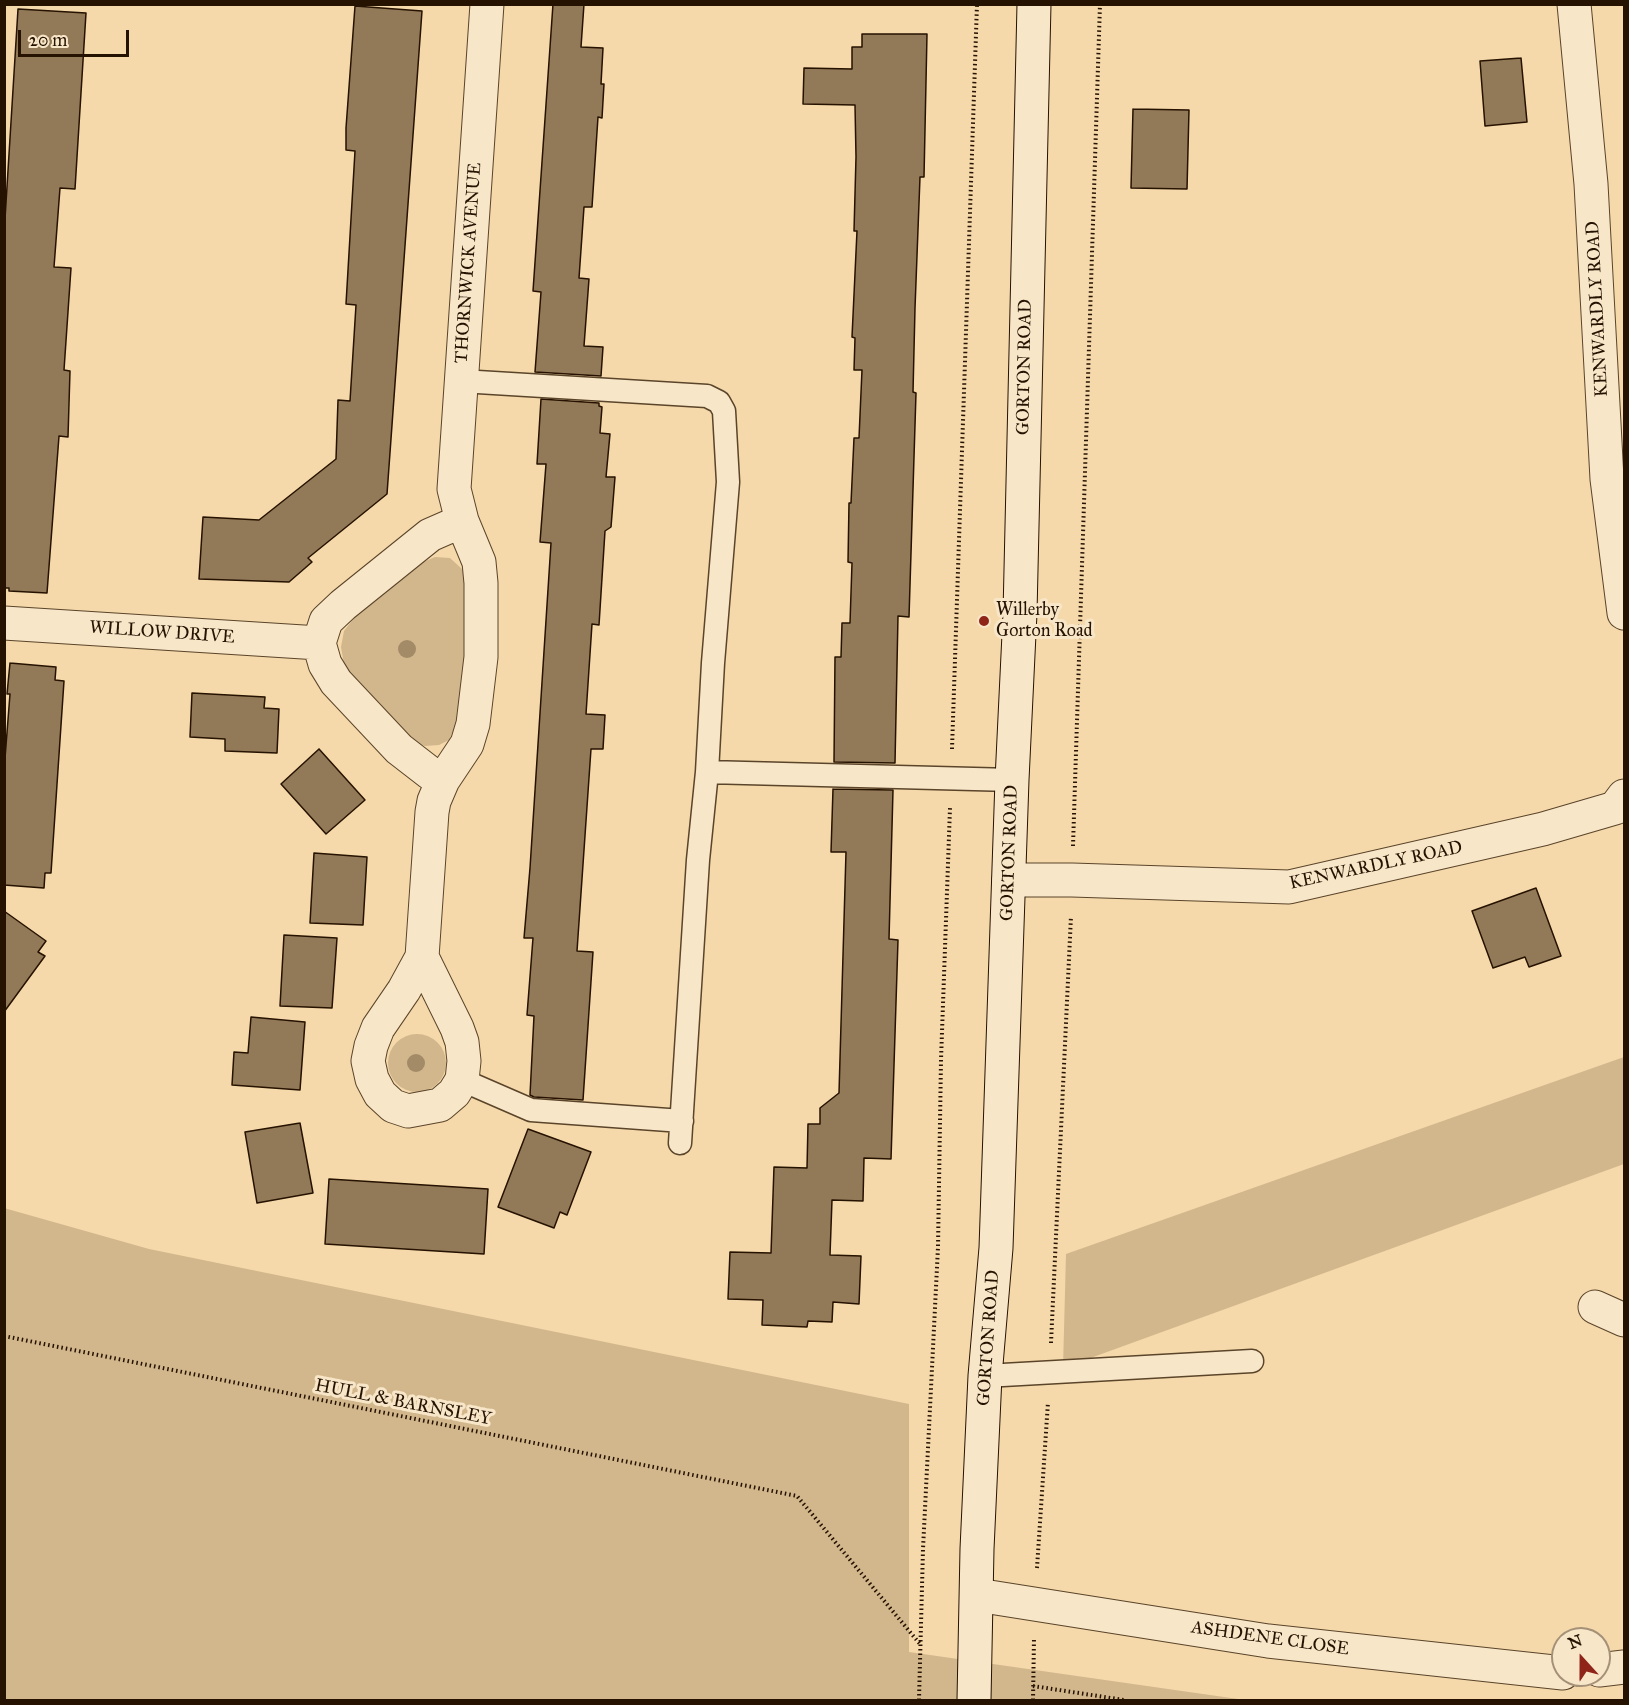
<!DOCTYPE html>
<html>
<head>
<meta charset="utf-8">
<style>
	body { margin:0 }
	#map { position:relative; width:1629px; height:1705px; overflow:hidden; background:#f5d9aa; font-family:"IM FELL Great Primer",serif }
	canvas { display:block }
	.frame { position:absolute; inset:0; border:6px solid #261200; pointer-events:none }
	.north { position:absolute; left:1551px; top:1627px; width:60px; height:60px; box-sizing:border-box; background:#f8e6c8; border:2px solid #a49178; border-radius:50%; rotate:339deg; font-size:16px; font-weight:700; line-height:24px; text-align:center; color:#261200 }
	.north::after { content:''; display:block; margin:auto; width:21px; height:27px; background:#8f2418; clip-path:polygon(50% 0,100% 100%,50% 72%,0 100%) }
	.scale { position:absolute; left:18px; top:30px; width:111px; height:27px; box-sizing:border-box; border:3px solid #261200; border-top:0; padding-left:8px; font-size:18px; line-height:21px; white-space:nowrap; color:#261200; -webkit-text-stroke:4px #f8e6c8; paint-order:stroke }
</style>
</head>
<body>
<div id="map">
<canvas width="1629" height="1705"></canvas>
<div class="frame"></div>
<div class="north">N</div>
<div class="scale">20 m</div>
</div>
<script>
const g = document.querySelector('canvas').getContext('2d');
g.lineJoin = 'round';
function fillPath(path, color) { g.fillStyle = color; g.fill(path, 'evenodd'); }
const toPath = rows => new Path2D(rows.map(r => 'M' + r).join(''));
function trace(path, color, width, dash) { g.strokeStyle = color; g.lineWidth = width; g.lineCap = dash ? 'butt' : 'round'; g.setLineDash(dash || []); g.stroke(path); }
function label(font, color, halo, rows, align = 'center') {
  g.font = font + ' "IM FELL Great Primer",serif'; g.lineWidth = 6; g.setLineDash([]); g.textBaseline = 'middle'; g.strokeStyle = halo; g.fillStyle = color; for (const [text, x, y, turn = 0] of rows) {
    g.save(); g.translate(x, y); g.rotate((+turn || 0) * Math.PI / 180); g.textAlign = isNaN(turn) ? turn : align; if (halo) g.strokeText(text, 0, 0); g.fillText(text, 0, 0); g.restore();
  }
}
fillPath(toPath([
	[435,557,450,558,462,569,467,581,467,657,457,723,449,740,439,745,425,746,409,740,353,682,344,664,341,647,344,631,354,618,421,563],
	'388 1063a29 29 0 1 1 58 0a29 29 0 1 1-58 0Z',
	[1624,1057,1624,1164,1063,1368,1066,1254],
	[4,1208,149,1249,909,1404,909,1652,1245,1700,5,1700]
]), '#d2b78d');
const building = toPath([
	[553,4,584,4,581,47,603,48,601,84,604,84,602,118,598,117,592,207,584,207,579,278,589,279,584,346,603,347,601,376,535,372,541,292,533,291,553,4],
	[355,6,422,11,387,494,308,558,312,562,289,582,199,579,203,517,259,520,336,459,338,400,350,401,356,305,346,304,355,151,346,150,346,128,355,6],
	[18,9,86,13,75,189,60,188,54,267,71,268,64,370,70,371,68,437,59,436,47,593,9,591,9,588,4,588,4,235,18,9],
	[862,34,927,34,924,177,920,177,915,308,913,392,916,393,909,617,898,616,895,763,834,762,835,657,841,657,842,623,850,623,852,563,848,562,849,503,851,503,854,438,859,438,862,370,854,370,855,338,852,337,857,231,854,231,856,157,855,105,803,104,804,68,852,69,852,47,862,47,862,34],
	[1521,58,1527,122,1485,126,1480,61,1521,58],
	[1133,109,1189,110,1187,189,1131,188,1133,109],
	[541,399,599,403,599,406,602,407,600,433,610,434,606,477,615,477,611,527,605,531,599,625,592,624,586,714,605,715,603,749,591,749,577,951,593,952,583,1100,534,1097,530,1095,534,1016,527,1015,533,938,524,938,530,868,551,543,540,542,546,464,537,464,541,399],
	[10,663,56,667,55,680,64,681,51,873,45,873,44,888,4,885,4,771,10,694,7,694,10,663],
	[192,693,265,697,264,708,279,709,277,753,225,751,225,739,190,737,192,693],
	[319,749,365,800,326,834,281,784,319,749],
	[833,789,893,790,889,939,898,940,891,1159,864,1158,863,1201,832,1200,830,1255,861,1256,859,1304,833,1302,832,1322,808,1321,807,1327,762,1325,763,1300,728,1299,730,1252,771,1253,774,1167,807,1168,808,1124,820,1124,820,1108,839,1093,846,852,831,852,833,789],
	[314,853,367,857,363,925,310,923,314,853],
	[1536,888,1561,956,1529,967,1525,957,1493,968,1472,911,1536,888],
	[4,911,46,941,38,952,45,956,4,1012,4,911],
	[284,935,337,938,332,1008,280,1006,284,935],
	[251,1017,305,1022,300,1090,232,1085,234,1052,248,1053,251,1017],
	[300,1123,313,1193,257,1203,245,1132,300,1123],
	[528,1129,591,1152,567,1215,560,1212,554,1228,498,1207,528,1129],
	[329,1179,488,1189,484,1254,325,1244,329,1179]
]);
fillPath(building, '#927958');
trace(building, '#261200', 1.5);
const lane = toPath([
	[461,381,707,396,719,402,724,411,728,482,713,663,707,772,698,860,680,1143],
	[707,772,1012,780],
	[462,1080,531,1110,682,1121],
	[985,1376,1252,1361]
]);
const street = toPath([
	[1574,4,1591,184,1607,479,1624,613],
	[4,623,319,643],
	[443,780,430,773,399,749,336,682,325,664,319,643,326,621,343,605,430,535,462,521],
	[1009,880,1072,880,1289,887,1543,829,1615,808,1624,796],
	[422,957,457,1028,462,1042,464,1061,462,1080,454,1093,440,1105,408,1111,393,1106,380,1094,372,1079,368,1061,371,1046,378,1028,404,990,422,957,432,812,434,801,443,780,467,744,473,724,481,657,481,583,479,562,462,521,454,489,487,4],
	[1595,1307,1624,1320],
	[977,1595,1268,1641,1563,1673],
	[1599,1670,1624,1667]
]);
const secondary = toPath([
	[974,1700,977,1549,985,1376,996,1248,1012,780,1020,613,1034,4]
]);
trace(lane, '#5a442a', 25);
trace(street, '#5a442a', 35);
trace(secondary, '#261200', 35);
trace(toPath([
	[952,749,977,4],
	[1073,846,1100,4],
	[4,1336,797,1496,920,1644],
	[1051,1343,1071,916],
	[1037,1568,1048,1402],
	[1033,1686,1124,1700],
	[919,1700,923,1549,938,1247,941,1060,950,808],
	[1033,1700,1034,1638]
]), '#261200', 4, [1.5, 3]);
trace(lane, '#f8e6c8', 22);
trace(street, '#f8e6c8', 33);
trace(secondary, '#f8e6c8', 33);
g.fillStyle = '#a48b67';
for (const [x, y] of [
	[407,649],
	[416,1063]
]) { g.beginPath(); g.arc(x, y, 9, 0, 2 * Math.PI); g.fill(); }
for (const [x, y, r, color] of [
	[984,621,6,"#8f2418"]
]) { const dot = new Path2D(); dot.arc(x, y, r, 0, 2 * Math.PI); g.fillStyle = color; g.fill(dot); trace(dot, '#f8e6c8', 2); }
label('18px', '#261200', '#f8e6c8', [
	["THORNWICK AVENUE",469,263,-86],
	["KENWARDLY ROAD",1598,309,-93],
	["GORTON ROAD",1025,367,-89],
	["WILLOW DRIVE",162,633,4],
	["GORTON ROAD",1010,853,-88],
	["KENWARDLY ROAD",1376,866,-12],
	["GORTON ROAD",989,1338,-86],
	["HULL & BARNSLEY",403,1403,11],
	["ASHDENE CLOSE",1270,1639,8]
]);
label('18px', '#261200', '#f8e6c8', [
	["Willerby",996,611],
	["Gorton Road",996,632]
], 'left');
</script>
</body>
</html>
